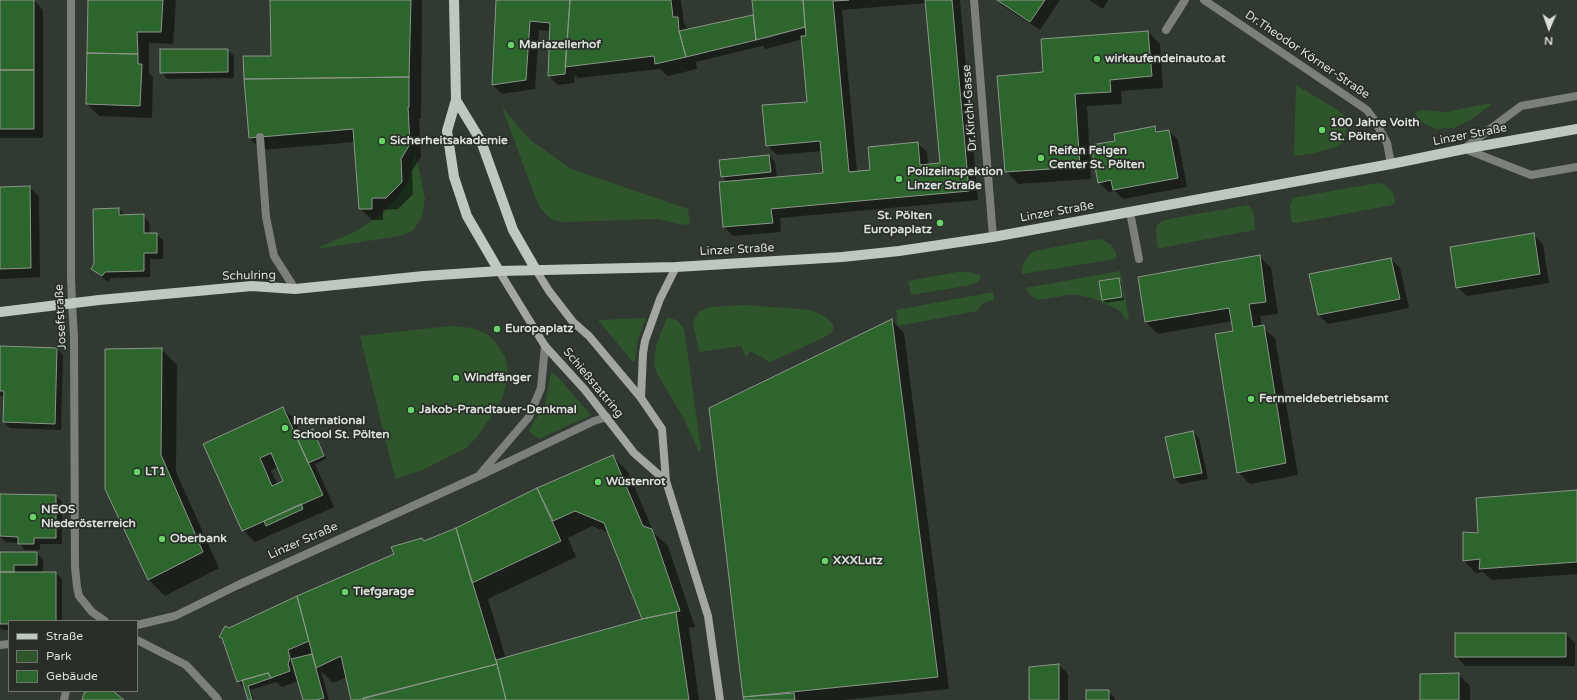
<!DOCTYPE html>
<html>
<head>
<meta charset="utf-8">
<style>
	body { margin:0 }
	#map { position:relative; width:1577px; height:700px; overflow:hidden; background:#313a31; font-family:"Varela Round",sans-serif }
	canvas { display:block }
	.legend { position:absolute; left:8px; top:620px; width:130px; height:72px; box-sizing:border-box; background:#272f27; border:1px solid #6f756e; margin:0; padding:5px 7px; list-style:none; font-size:12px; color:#dadfd9 }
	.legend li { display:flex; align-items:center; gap:8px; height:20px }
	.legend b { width:20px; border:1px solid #6f756e }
	.north { position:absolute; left:1529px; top:8px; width:40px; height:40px; -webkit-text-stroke:3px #272f27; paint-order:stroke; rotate:182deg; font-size:11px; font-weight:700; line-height:16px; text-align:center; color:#dadfd9 }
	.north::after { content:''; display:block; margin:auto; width:14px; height:18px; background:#dadfd9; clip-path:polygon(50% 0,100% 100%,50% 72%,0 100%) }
</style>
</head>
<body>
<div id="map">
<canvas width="1577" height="700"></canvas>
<ul class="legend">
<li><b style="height:5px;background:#bfc8be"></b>Straße</li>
<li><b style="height:11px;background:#2e552c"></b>Park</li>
<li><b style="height:11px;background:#2c662c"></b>Gebäude</li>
</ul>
<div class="north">N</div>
</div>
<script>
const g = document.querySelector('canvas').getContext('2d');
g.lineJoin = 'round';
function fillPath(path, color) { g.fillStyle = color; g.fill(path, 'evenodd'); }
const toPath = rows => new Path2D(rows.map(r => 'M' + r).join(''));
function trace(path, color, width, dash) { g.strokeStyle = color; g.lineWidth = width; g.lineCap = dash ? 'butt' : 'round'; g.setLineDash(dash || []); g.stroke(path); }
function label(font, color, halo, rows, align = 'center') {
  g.font = font + ' "Varela Round",sans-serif'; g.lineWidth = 3.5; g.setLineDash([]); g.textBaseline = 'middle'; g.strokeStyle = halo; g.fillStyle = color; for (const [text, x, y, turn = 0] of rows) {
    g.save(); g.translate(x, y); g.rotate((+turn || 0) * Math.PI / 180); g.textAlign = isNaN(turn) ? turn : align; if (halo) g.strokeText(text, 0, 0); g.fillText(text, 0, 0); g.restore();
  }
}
fillPath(toPath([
	[1296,85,1339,111,1345,116,1348,125,1344,141,1338,146,1315,153,1294,156],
	[1490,103,1491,105,1470,120,1454,128,1436,129,1421,122,1415,115,1417,111,1421,110,1447,112],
	[502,107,530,140,571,169,688,209,690,224,684,225,657,219,563,222,556,221,550,218,540,208,534,194],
	[415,151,425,199,422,216,414,230,400,236,315,249,354,232,380,216,398,197,408,182],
	[1377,183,1384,184,1393,192,1395,199,1395,203,1392,205,1297,223,1293,223,1291,220,1290,205,1293,198],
	[1248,205,1253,210,1255,227,1254,230,1161,248,1159,248,1157,246,1156,229,1158,224,1164,220],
	[1101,239,1111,245,1116,252,1116,259,1022,274,1022,267,1025,261,1030,254,1035,251,1091,240],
	[1120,271,1129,319,1126,320,1121,312,1115,308,1092,298,1077,295,1068,295,1038,300,1030,295,1026,288],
	[957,272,969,272,980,275,981,276,979,281,971,285,911,295,908,281],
	[993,292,994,300,983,303,977,311,898,326,896,310],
	[745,305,812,310,826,317,833,325,833,330,831,333,823,338,768,363,767,360,750,351,746,357,741,346,699,352,693,322,699,312,710,307],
	[667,317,676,320,684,328,701,450,699,452,684,419,658,375,655,368,654,361,656,346],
	[646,318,638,339,635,361,632,361,598,320],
	[450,326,472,328,487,334,497,344,505,357,508,373,503,397,491,417,477,437,466,448,423,470,395,479,360,336],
	[551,373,555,374,590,414,589,416,539,439,530,432,529,430,545,404]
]), '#2e552c');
fillPath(toPath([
	[0,0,34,0,43,10,43,138,0,138],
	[89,0,174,0,176,1,173,44,149,43,149,73,153,77,152,118,99,116,87,104],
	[271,0,422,0,421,119,419,119,421,157,412,171,413,194,398,209,383,210,383,220,372,220,360,208,355,142,261,150,249,138,245,79,272,57],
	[497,0,681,0,684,24,689,30,753,16,755,18,753,0,960,0,978,200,780,218,781,232,733,236,724,227,727,182,722,176,769,156,775,162,777,178,824,174,822,151,777,155,767,145,808,102,803,39,766,49,762,45,762,46,696,62,697,69,668,76,660,69,578,78,575,74,574,83,558,85,549,76,551,31,539,30,535,89,502,94,493,85],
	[926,3,941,163,928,165,927,152,917,143,871,171,857,172,842,10],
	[810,25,810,27,764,39,764,37],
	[997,0,1060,0,1040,30,1003,6],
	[1089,0,1108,0,1103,9],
	[1148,32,1160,44,1163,88,1121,91,1122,104,1087,106,1091,179,1018,184,1006,171,1044,73],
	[227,50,234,56,234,78,167,79,161,72],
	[1154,127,1160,132,1169,131,1178,140,1187,187,1123,199,1115,191,1109,192,1099,183,1116,141],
	[29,187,39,197,40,277,0,279,0,188],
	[119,209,125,216,143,215,149,222,150,234,156,234,163,240,163,259,150,259,150,277,111,278,108,282,92,269],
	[1533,234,1543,244,1549,283,1467,296,1457,287],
	[1259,256,1271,268,1278,314,1260,316,1262,327,1275,338,1298,475,1250,484,1238,472,1234,331,1232,321,1158,334,1146,322],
	[1391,259,1400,268,1409,308,1328,324,1319,315,1311,274],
	[1118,279,1121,282,1124,300,1106,303,1103,300,1100,282],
	[892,321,904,333,949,689,842,700,745,700,710,408],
	[0,347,57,349,63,355,61,430,10,428,4,422,4,397,0,395],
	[161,349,177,365,176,472,219,568,165,596,149,580,106,489],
	[283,408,295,420,301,435,313,430,315,433,326,459,315,464,334,507,255,542,243,530,204,444],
	[278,467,285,481,277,484,271,470],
	[1193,432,1199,438,1208,479,1181,484,1174,478,1166,438],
	[612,456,628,472,654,533,668,546,695,627,689,628,699,700,352,700,347,677,333,683,321,671,329,700,304,700,298,681,282,687,276,682,250,690,254,700,250,700,246,690,238,681,224,641,220,637,229,629,456,528,538,489],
	[592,526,610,533,643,620,506,659,488,599,576,557,568,538],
	[313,652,314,657,310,653],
	[1577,491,1577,574,1492,580,1483,572,1476,573,1464,561,1479,534],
	[0,495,56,496,62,502,62,544,40,544,40,550,25,550,19,543,6,542,0,537],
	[0,553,37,553,43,560,43,573,56,573,62,579,62,621,9,621,9,630,2,630,0,628],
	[1566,634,1575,643,1575,666,1465,666,1456,656],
	[1059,665,1068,674,1068,700,1030,700,1030,668],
	[1458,674,1470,686,1470,700,1421,700],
	[1108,691,1115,698,1115,700,1087,700]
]), '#0007');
const building = toPath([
	[0,0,34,0,34,70,0,70,0,0],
	[88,0,163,0,161,32,137,32,138,54,87,53,88,0],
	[270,0,411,0,409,77,244,79,243,56,271,56,270,0],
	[496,0,570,0,565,74,548,76,550,23,530,21,526,80,492,85,496,0],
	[570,0,671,0,673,17,678,17,679,31,686,57,655,64,654,56,565,67,570,0],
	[752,0,803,0,805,27,756,40,752,0],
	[803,0,849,0,833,1,849,172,870,170,868,147,918,142,920,165,940,163,925,0,952,0,969,191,771,209,773,223,723,227,719,182,823,173,820,141,766,146,762,105,807,102,801,36,806,36,803,0],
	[997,0,1045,0,1030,22,997,0],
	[753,15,756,40,686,57,679,31,753,15],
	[1148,31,1152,76,1110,80,1111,92,1075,94,1080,167,1005,172,997,76,1043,72,1041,39,1148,31],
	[160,49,228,49,228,72,160,73,160,49],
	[87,53,138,54,138,64,142,64,140,106,86,104,87,53],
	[0,70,34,70,34,129,0,129,0,70],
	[409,77,409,107,408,107,410,144,401,159,402,182,386,198,372,198,372,209,359,209,353,129,249,138,244,79,409,77],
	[1155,126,1156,132,1169,130,1178,178,1113,190,1111,180,1098,183,1091,145,1115,141,1114,134,1155,126],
	[769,155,771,172,721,177,719,160,769,155],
	[30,186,31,268,0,269,0,187,30,186],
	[119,208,119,215,144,214,144,233,157,233,157,253,144,253,144,271,105,272,102,276,91,269,94,264,93,209,119,208],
	[1534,233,1540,274,1456,288,1450,247,1534,233],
	[1260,255,1266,302,1249,304,1253,327,1264,325,1286,463,1237,473,1215,334,1233,331,1229,308,1145,322,1138,277,1260,255],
	[1391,258,1400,299,1318,315,1309,274,1391,258],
	[1119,278,1122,297,1102,300,1099,281,1119,278],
	[892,319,938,677,743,697,709,408,892,319],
	[0,346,57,348,55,424,3,422,4,391,0,391,0,346],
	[162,348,161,455,203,552,148,580,105,489,105,349,162,348],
	[283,407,323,495,242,531,203,444,283,407],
	[271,453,283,481,272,486,260,458,271,453],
	[313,429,324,456,308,463,296,436,313,429],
	[1193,431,1202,473,1174,478,1165,437,1193,431],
	[613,455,643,526,652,529,680,611,642,619,604,523,575,511,553,521,537,488,613,455],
	[537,488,561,541,472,583,456,528,537,488],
	[1577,490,1577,562,1479,569,1480,559,1463,561,1463,532,1478,533,1476,498,1577,490],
	[0,494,56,495,56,538,34,538,34,544,18,544,18,537,0,536,0,494],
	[301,504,303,509,266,526,264,521,301,504],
	[456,528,497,664,358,700,351,700,341,656,316,668,297,596,394,554,391,547,422,538,424,541,456,528],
	[0,552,37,552,37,565,14,565,14,572,0,572,0,552],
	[0,572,56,572,56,621,9,621,9,624,0,624,0,572],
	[297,596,309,641,288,650,290,658,288,664,290,671,271,678,268,673,237,682,222,638,219,637,225,626,229,628,297,596],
	[676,612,689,700,506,700,496,660,642,619,676,612],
	[1455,633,1566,633,1566,657,1455,657,1455,633],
	[312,654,324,698,316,700,303,700,291,659,312,654],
	[497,664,506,700,363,700,363,698,497,664],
	[1059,664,1059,700,1029,700,1029,667,1059,664],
	[268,673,271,678,248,686,252,700,248,700,242,680,268,673],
	[1459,673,1459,700,1420,700,1420,674,1459,673],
	[1086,690,1109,690,1109,700,1086,700,1086,690],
	[89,691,113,691,124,700,82,700,84,693,89,691],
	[794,693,795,700,744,700,743,697,794,693]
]);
fillPath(building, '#2c662c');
trace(building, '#8c958b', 1);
trace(toPath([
	[1166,30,1185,0],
	[260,137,266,217,274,256,295,289],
	[1130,212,1139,259]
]), '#7b807b', 8);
trace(toPath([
	[974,0,993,237],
	[1204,0,1367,110,1375,121,1387,143,1391,164],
	[72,304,74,336,75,567,77,587,79,596,92,612,105,621],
	[481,473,529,417,541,388,545,346],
	[137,625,175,616,236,586,479,476,594,421,607,417],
	[137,640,186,665,216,697,218,700],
	[0,645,9,644],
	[64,700,66,691]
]), '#7b807b', 8);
trace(toPath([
	[71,0,71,277,72,304],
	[1465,148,1521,106,1577,96],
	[1465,149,1531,175,1577,167]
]), '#7b807b', 8);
trace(toPath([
	[536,270,549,291,573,322,589,336,641,398,662,429,666,481,708,616,720,700],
	[499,271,545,346,585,390,634,453,666,481],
	[641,398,643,353,645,341,660,299,676,267]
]), '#a2a8a1', 8);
trace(toPath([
	[454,0,456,100,447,131,454,177,467,216,499,271],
	[456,100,481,141,513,230,536,270],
	[0,312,99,300,252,286,295,289,424,276,499,271,676,267,842,257,899,251,993,237,1391,164,1464,149,1577,129]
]), '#bfc8be', 10);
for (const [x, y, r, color] of [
	[511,45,4,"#67d466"],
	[1097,59,4,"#67d466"],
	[1322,130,4,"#67d466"],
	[382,141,4,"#67d466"],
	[1041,158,4,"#67d466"],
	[899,179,4,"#67d466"],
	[940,223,4,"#67d466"],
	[497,329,4,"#67d466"],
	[456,378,4,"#67d466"],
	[1251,399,4,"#67d466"],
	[411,410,4,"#67d466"],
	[285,428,4,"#67d466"],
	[137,472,4,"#67d466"],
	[598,482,4,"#67d466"],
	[33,517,4,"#67d466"],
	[162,539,4,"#67d466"],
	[825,561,4,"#67d466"],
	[345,592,4,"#67d466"]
]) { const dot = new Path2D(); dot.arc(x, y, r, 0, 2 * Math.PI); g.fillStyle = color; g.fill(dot); trace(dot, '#272f27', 1.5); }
label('bold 12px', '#dadfd9', '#272f27', [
	["Mariazellerhof",519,45],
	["wirkaufendeinauto.at",1105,59],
	["100 Jahre Voith",1330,123],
	["St. Pölten",1330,137],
	["Sicherheitsakademie",390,141],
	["Reifen Felgen",1049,151],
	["Center St. Pölten",1049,165],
	["Polizeiinspektion",907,172],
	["Linzer Straße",907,186],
	["St. Pölten",932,216,"right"],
	["Europaplatz",932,230,"right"],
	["Europaplatz",505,329],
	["Windfänger",464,378],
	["Fernmeldebetriebsamt",1259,399],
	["Jakob-Prandtauer-Denkmal",419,410],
	["International",293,421],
	["School St. Pölten",293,435],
	["LT1",145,472],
	["Wüstenrot",606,482],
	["NEOS",41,510],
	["Niederösterreich",41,524],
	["Oberbank",170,539],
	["XXXLutz",833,561],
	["Tiefgarage",353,592]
], 'left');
label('12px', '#dadfd9', '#272f27', [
	["Dr.Theodor Körner-Straße",1307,55,34],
	["Dr.Kirchl-Gasse",970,108,-94],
	["Linzer Straße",1470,135,-11],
	["Linzer Straße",1057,212,-10],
	["Linzer Straße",737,250,-3],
	["Schulring",249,276,-1],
	["Josefstraße",61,317,-93],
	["Schießstattring",593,383,50],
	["Linzer Straße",303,541,-24]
]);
</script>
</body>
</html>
